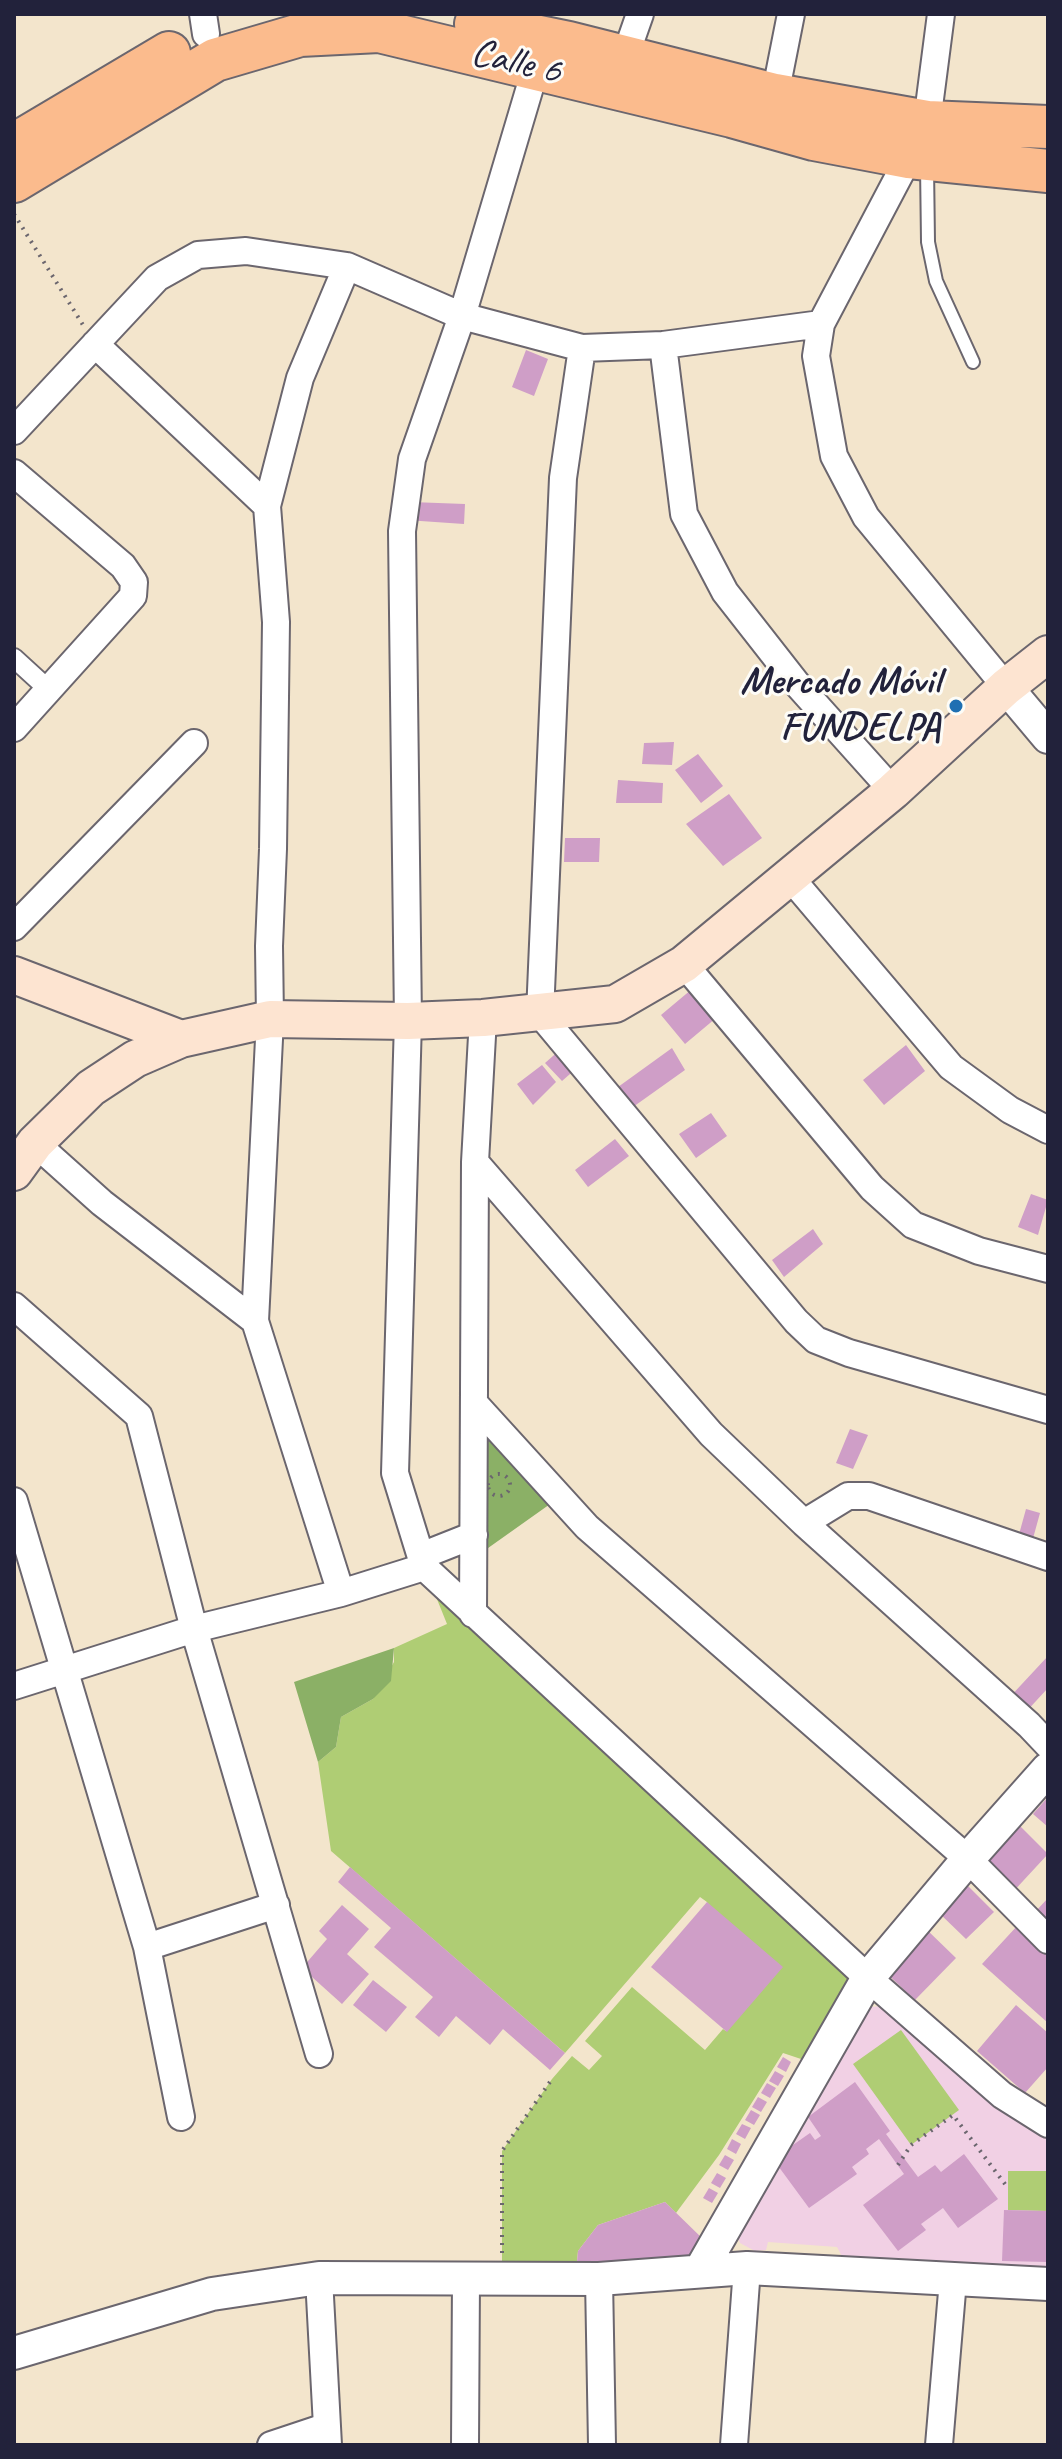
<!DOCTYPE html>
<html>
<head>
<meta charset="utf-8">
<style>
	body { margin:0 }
	#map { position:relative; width:1062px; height:2459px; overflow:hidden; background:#f3e5cc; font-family:Caveat,sans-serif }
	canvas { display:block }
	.frame { position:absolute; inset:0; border:16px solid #22223b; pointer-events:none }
</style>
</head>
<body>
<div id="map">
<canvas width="1062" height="2459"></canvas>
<div class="frame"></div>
</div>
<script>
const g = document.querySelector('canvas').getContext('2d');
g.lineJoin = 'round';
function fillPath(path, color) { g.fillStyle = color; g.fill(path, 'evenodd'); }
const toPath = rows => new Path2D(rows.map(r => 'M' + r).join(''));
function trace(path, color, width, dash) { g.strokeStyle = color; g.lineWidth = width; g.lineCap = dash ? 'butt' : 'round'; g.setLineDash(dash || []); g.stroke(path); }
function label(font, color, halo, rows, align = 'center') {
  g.font = font + ' Caveat,sans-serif'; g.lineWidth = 6; g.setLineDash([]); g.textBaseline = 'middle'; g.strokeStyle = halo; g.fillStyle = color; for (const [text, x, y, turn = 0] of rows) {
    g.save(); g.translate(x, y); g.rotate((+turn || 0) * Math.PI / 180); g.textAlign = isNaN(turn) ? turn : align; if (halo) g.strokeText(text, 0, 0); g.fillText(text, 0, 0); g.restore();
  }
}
fillPath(toPath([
	[882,2006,970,2086,1048,2140,1048,2270,844,2260,837,2247,768,2242,766,2250,755,2251,740,2243,734,2225,860,2008]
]), '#f1d0e4');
fillPath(toPath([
	[424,1567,855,1979,807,2061,783,2053,719,2155,676,2213,665,2202,598,2225,578,2251,575,2279,502,2279,502,2151,552,2079,572,2056,589,2070,602,2056,585,2041,632,1987,705,2050,723,2029,726,2031,707,1902,700,1897,565,2053,331,1851,318,1762,336,1747,341,1717,373,1699,394,1662,394,1648,447,1624],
	[901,2030,959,2110,911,2145,853,2064],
	[1008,2171,1048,2171,1048,2211,1008,2210]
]), '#afcd74');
fillPath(toPath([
	[475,1404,560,1497,474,1558],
	[394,1648,391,1681,373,1699,341,1717,336,1747,318,1762,294,1682]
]), '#8bb066');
fillPath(toPath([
	[526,350,548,359,534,396,512,387],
	[411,502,465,504,464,524,406,520],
	[674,742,672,765,642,764,644,743],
	[698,754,723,786,701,803,675,770],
	[618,780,663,783,662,803,616,803],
	[729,794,762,838,723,866,686,824],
	[565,838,600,838,599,862,564,862],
	[692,989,716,1018,685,1044,661,1015],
	[906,1045,925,1071,884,1105,863,1080],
	[672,1048,685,1070,633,1107,618,1087],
	[561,1049,578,1067,562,1081,545,1063],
	[542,1065,556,1082,533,1105,517,1084],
	[711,1113,727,1136,696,1158,679,1134],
	[615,1139,629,1156,588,1187,575,1170],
	[1031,1194,1048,1200,1038,1235,1018,1227],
	[813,1229,823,1244,784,1277,772,1260],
	[850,1429,868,1435,853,1469,836,1463],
	[1026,1509,1040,1513,1032,1542,1018,1538],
	[1048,1656,1048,1688,1024,1714,1008,1699],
	[1048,1797,1048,1827,1033,1814],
	[1019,1825,1048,1854,1011,1894,980,1867],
	[350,1867,565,2053,550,2070,503,2029,490,2045,456,2016,439,2037,415,2017,433,1997,374,1947,391,1928,338,1882],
	[965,1883,994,1912,966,1939,937,1911],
	[1048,1898,1048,1921,1036,1911],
	[707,1902,783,1967,727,2032,651,1967],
	[342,1905,369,1929,347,1954,369,1974,342,2004,302,1968,327,1939,319,1931],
	[1018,1925,1048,1952,1048,2023,982,1964],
	[924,1927,956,1958,915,2000,883,1970],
	[373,1980,407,2007,386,2032,353,2005],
	[1016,2005,1048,2033,1048,2067,1025,2093,977,2051],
	[783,2057,791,2062,786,2072,777,2067],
	[775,2071,784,2076,778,2086,769,2081],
	[855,2082,890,2131,886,2134,918,2177,935,2165,941,2172,964,2154,998,2199,958,2228,943,2208,921,2224,926,2230,898,2251,863,2205,904,2174,879,2139,866,2149,869,2154,852,2167,857,2174,809,2208,773,2159,810,2133,815,2140,821,2136,808,2117],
	[767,2083,776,2088,770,2098,761,2093],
	[758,2097,767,2102,761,2112,752,2107],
	[751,2110,760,2115,754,2125,745,2120],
	[742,2124,751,2128,745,2139,736,2134],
	[732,2139,741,2144,736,2154,727,2149],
	[725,2155,734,2160,728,2170,719,2165],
	[717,2173,726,2178,720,2188,711,2183],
	[709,2188,718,2193,712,2203,703,2198],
	[665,2202,705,2241,692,2262,576,2272,578,2251,598,2225],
	[1004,2210,1048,2211,1048,2262,1002,2261]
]), '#cf9ec7');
const service = toPath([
	[927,166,928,242,936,281,973,362]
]);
const pedestrian = toPath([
	[14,658,49,690]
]);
const minor = toPath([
	[203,14,206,34],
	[625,57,640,14],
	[536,67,462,316,412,459,402,531,408,1021,395,1473,424,1567,868,1978,1002,2095,1048,2124],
	[775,95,791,14],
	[927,122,941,14],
	[909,157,821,324,816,356,834,456,866,517,1006,687],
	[95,344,267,506],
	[663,345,684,514,725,592,797,684,893,791],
	[582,348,563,478,540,1014,796,1321,816,1340,849,1353,1048,1410],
	[14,431,157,278,198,255,246,251,347,266,462,316,582,348,663,345,821,324],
	[14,473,123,566,134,582,133,596,14,728],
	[789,876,951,1067,1010,1110,1048,1130],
	[14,927,194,743],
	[684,964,872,1188,913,1225,979,1251,1048,1269],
	[35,1143,102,1203,255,1321],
	[475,1162,711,1434,804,1523,1029,1725,1048,1745],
	[14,1306,139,1416,194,1629,319,2054],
	[475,1404,587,1527,968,1859,1048,1940],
	[14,1501,147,1947,181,2117],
	[804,1523,848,1496,869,1496,1048,1557],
	[421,1556,474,1535],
	[341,1593,255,1321,270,1019,269,946,273,849,276,622,267,506,300,378,347,266],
	[473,1614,475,1162,483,1018],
	[14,1686,194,1629,341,1593,424,1567],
	[147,1947,276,1905],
	[319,2278,328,2445],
	[599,2279,602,2445],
	[271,2445,325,2427],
	[465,2445,466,2279],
	[734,2445,747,2268],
	[939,2445,953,2280]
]);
const tertiary = toPath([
	[1006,687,1048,737],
	[700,2271,868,1978,968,1859,1048,1769],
	[14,2353,212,2294,319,2278,599,2279,747,2268,1048,2284]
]);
const secondary = toPath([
	[14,975,181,1039],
	[14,1172,35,1143,91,1088,135,1059,181,1039,270,1019,408,1021,483,1018,615,1004,684,964,893,791,1006,687,1048,654]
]);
const trunk = toPath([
	[476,24,569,43,775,95,927,122,1048,127],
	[14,145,169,53],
	[14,181,215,60,300,35,379,31,732,116,814,139,909,157,1048,171]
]);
trace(service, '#6b666e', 16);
trace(pedestrian, '#6b666e', 22);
trace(minor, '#6b666e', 30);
trace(tertiary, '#6b666e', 36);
trace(secondary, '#6b666e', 40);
trace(trunk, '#6b666e', 46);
trace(toPath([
	[14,214,83,325],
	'488 1485a11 11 0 1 1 22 0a11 11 0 1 1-22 0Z',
	[898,2165,911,2145,953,2115,1008,2188],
	[502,2253,502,2151,552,2079]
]), '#6b666e', 4, [2, 6]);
trace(service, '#fff', 12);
trace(pedestrian, '#fff', 18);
trace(minor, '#fff', 26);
trace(tertiary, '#fff', 32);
trace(secondary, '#fde4d1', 36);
trace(trunk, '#fbbb8d', 42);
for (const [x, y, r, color] of [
	[956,706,8,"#1f6fb2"]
]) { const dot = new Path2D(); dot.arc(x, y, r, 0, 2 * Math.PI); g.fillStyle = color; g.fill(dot); trace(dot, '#fdfcf7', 3); }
label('40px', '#22223b', '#fdfcf7', [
	["Calle 6",516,63,13]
]);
label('bold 40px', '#22223b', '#fdfcf7', [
	["Mercado Móvil",940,683],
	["FUNDELPA",940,729]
], 'right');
</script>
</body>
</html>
